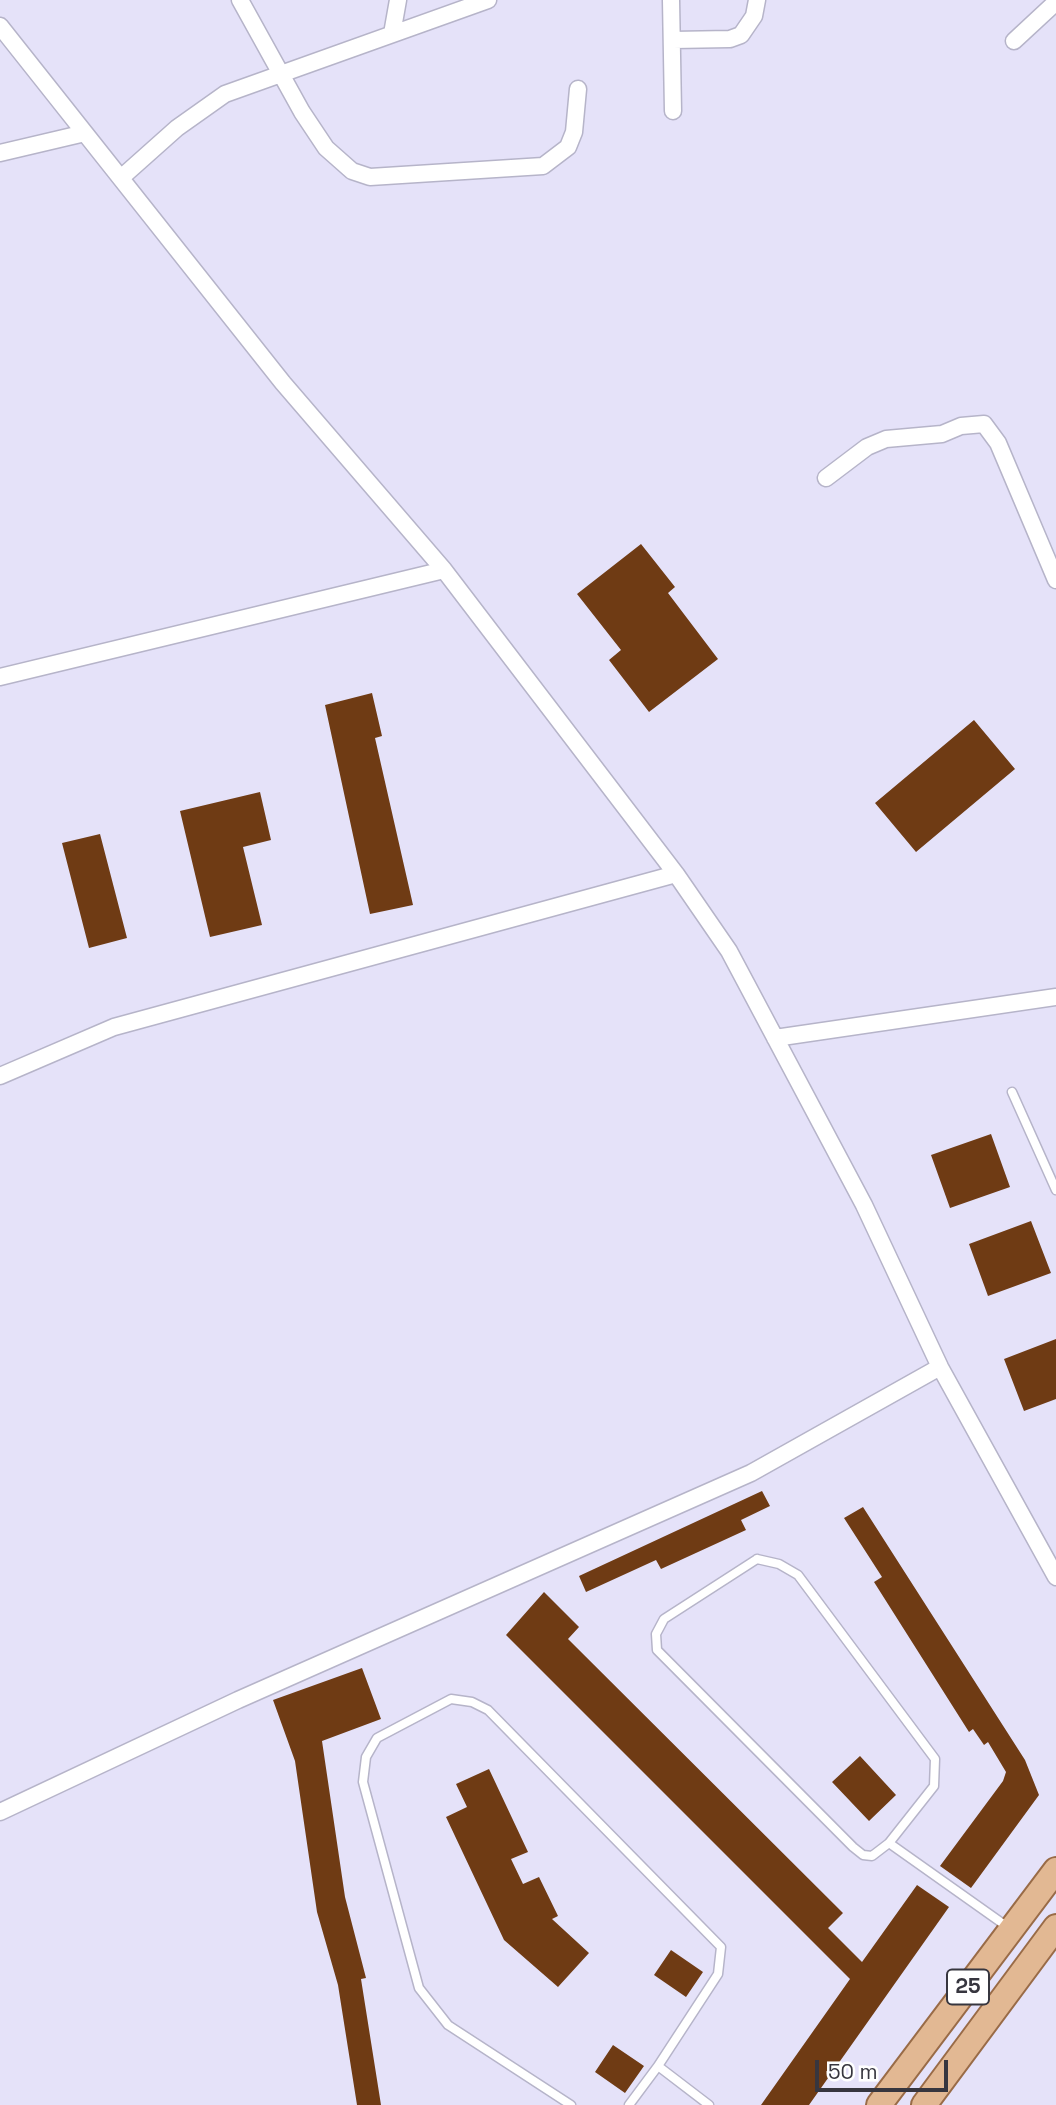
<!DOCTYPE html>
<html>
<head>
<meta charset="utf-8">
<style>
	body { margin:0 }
	#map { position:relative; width:1056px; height:2105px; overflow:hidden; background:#e5e2f9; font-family:"Space Grotesk",sans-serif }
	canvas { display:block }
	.scale { position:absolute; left:815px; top:2060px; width:133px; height:32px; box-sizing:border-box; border:4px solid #37363f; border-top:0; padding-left:9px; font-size:21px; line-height:24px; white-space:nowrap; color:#37363f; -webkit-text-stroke:5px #fff; paint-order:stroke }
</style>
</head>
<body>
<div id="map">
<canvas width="1056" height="2105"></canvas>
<div class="scale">50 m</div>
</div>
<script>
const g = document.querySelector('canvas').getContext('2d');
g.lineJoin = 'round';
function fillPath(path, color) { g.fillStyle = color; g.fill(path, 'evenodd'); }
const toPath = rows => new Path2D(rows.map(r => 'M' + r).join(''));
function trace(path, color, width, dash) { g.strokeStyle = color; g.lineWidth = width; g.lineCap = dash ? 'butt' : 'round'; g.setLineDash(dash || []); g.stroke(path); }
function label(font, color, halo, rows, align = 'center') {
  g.font = font + ' "Space Grotesk",sans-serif'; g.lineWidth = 7; g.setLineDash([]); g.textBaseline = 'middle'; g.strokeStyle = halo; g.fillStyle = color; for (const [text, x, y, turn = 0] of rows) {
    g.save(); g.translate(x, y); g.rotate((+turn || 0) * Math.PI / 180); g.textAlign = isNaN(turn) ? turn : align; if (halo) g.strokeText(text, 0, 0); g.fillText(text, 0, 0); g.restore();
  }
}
fillPath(toPath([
	[641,544,675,587,668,593,718,659,649,712,609,660,621,650,577,594],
	[372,693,382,736,375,738,413,905,370,914,325,705],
	[974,720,1015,769,916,852,875,803],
	[260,792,271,840,243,847,262,925,210,937,180,811],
	[100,834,127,938,89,948,62,843],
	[991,1134,1010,1187,950,1208,931,1155],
	[1031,1221,1051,1273,988,1296,969,1244],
	[1056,1339,1056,1399,1024,1411,1004,1359],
	[762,1491,770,1506,741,1520,746,1530,661,1569,656,1560,586,1592,579,1576],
	[863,1507,1025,1760,1039,1795,971,1888,940,1866,1003,1781,1006,1772,988,1742,984,1745,973,1729,969,1732,874,1582,882,1577,844,1518],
	[544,1592,579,1627,568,1639,843,1913,828,1928,862,1962,917,1885,949,1907,809,2105,761,2105,850,1979,506,1635],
	[362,1668,381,1719,322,1741,345,1897,366,1978,361,1979,381,2105,357,2105,338,1985,317,1912,295,1761,273,1700],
	[860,1756,896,1795,869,1821,832,1782],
	[489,1769,528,1852,511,1859,523,1884,539,1877,558,1916,552,1919,589,1953,558,1987,504,1940,446,1817,467,1807,456,1784],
	[671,1950,703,1972,686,1997,654,1975],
	[613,2045,644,2066,625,2093,595,2072]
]), '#6f3b14');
const service = toPath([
	[1012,1092,1056,1190],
	[757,1559,779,1564,798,1575,935,1759,934,1786,889,1843,872,1856,863,1855,853,1847,657,1650,656,1634,664,1619,757,1559],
	[889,1843,1009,1928],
	[571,2105,448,2025,419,1988,363,1782,366,1757,377,1738,451,1699,472,1702,488,1710,721,1947,718,1974,658,2066],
	[629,2105,658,2066,709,2105]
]);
const minor = toPath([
	[240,0,302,112,326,148,352,171,370,177,543,166,568,147,574,132,578,89],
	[671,0,673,111],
	[0,26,283,383,444,570,676,874,729,951,864,1205,940,1367,1056,1577],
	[392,34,398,0],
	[673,40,730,39,741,35,754,16,757,0],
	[1014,41,1056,2],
	[0,153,85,133],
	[122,177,177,128,225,94,488,0],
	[826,478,867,447,886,439,942,434,961,426,984,424,998,443,1056,580],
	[0,677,444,570],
	[775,1038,1056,997],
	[0,1076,114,1027,676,874],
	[0,1812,238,1700,751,1473,940,1367]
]);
const primary = toPath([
	[879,2105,1056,1870],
	[924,2105,1056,1927]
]);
trace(service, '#b6b4c9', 11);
trace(minor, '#b6b4c9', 19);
trace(primary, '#996b47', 28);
trace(service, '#fff', 8);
trace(minor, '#fff', 16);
trace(primary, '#e2b893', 24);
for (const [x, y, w] of [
	[968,1987,42]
]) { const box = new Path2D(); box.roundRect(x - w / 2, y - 17.5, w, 35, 5); g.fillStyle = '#fff'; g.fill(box); trace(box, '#37363f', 2); }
label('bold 21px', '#37363f', null, [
	["25",968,1987]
]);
</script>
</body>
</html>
